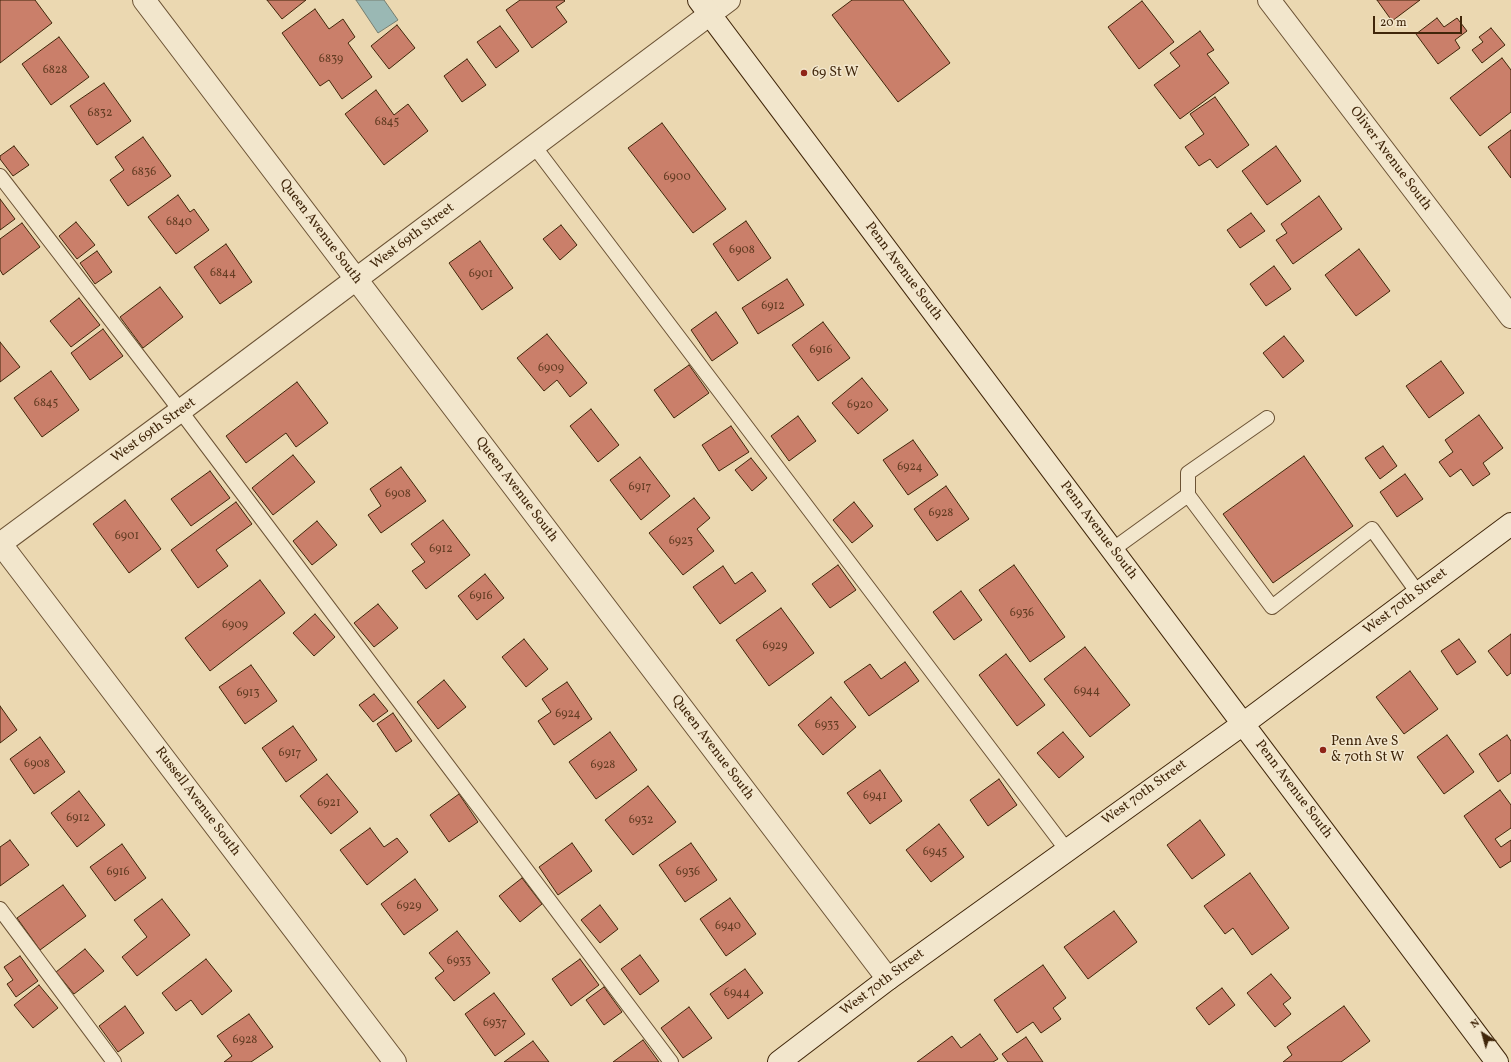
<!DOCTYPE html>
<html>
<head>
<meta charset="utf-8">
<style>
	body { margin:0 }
	#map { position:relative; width:1511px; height:1062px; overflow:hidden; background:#ebd8b1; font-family:Vollkorn,serif }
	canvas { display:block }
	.north { position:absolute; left:1463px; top:1014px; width:40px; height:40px; -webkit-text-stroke:3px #f2e6cc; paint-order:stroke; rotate:323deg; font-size:11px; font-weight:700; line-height:16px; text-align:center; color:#40260a }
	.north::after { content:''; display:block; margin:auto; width:14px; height:18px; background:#40260a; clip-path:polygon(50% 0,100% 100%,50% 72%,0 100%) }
	.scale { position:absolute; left:1373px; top:16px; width:89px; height:18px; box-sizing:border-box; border:2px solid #40260a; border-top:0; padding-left:5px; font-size:12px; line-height:14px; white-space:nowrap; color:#40260a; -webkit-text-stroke:3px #f2e6cc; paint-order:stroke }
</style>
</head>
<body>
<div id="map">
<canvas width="1511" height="1062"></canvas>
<div class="north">N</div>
<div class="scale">20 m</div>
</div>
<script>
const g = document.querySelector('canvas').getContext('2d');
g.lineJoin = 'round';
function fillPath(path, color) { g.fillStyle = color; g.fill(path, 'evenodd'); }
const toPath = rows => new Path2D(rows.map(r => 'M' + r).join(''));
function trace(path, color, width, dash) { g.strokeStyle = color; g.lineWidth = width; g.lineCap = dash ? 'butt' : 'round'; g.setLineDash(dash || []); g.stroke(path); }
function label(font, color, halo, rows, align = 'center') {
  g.font = font + ' Vollkorn,serif'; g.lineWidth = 3; g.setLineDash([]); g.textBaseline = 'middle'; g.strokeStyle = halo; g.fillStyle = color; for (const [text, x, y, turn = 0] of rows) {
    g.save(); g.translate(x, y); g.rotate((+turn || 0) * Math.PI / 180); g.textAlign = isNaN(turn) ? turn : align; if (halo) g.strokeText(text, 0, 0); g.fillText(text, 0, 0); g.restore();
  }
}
const water = toPath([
	[356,0,384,0,398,20,378,33,356,0]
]);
fillPath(water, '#9ab8b4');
trace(water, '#767e70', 1);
const building = toPath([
	[0,0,35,0,52,23,0,63,0,0],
	[267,0,306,0,282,19,267,0],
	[520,0,564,0,565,1,556,7,567,22,532,48,506,10,520,0],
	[852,0,903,0,950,63,898,102,832,15,852,0],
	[1377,0,1420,0,1392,21,1377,0],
	[1142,1,1174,42,1139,69,1108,27,1142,1],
	[315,9,329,29,343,19,355,37,348,43,372,77,342,99,329,80,320,86,282,33,315,9],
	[1437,18,1444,27,1457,18,1467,31,1455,40,1460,48,1438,64,1416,34,1437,18],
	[397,25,415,48,389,69,371,46,397,25],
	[500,26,519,51,496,68,477,42,500,26],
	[1491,28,1505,45,1482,63,1472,50,1483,42,1479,37,1491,28],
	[1200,31,1214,50,1207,54,1229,83,1180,119,1154,85,1180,66,1170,53,1200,31],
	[59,37,89,77,51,105,22,64,59,37],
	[1502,58,1511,70,1511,112,1480,136,1450,98,1502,58],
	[467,59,486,85,462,102,444,76,467,59],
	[104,83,131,121,97,145,70,106,104,83],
	[376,90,394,115,408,104,428,131,384,165,345,114,376,90],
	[1215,97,1249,145,1217,168,1210,159,1199,166,1185,147,1204,134,1190,114,1215,97],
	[662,123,726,209,693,233,628,148,662,123],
	[1511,130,1511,178,1488,147,1511,130],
	[143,137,171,176,128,206,110,180,124,170,115,157,143,137],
	[14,146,29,165,13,176,0,159,0,156,14,146],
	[1276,146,1301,181,1267,205,1242,171,1276,146],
	[178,195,190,212,194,209,209,230,176,254,148,217,178,195],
	[1319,196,1342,229,1293,264,1276,240,1287,233,1281,224,1319,196],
	[0,199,15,219,0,230,0,199],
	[1251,213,1265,231,1240,248,1227,230,1251,213],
	[746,221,771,258,738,281,713,244,746,221],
	[76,222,95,245,77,259,59,236,76,222],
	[22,223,40,247,3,275,0,270,0,239,22,223],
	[561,225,577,245,560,260,543,239,561,225],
	[480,241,513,288,482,310,449,263,480,241],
	[226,244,252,282,220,304,194,267,226,244],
	[1359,249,1390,291,1356,316,1325,275,1359,249],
	[97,251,112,272,95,284,80,263,97,251],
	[1274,266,1291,289,1266,306,1250,284,1274,266],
	[787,279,804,305,758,334,742,308,787,279],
	[160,287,183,317,143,348,120,317,160,287],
	[79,298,100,325,71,347,50,321,79,298],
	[716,312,738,343,712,361,691,330,716,312],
	[823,322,850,358,818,381,792,345,823,322],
	[103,329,123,356,90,380,71,353,103,329],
	[547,334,587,383,570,397,557,380,544,391,517,358,547,334],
	[1284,336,1304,361,1283,378,1263,353,1284,336],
	[0,342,20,367,0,382,0,342],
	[1441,361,1464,393,1429,418,1406,386,1441,361],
	[689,365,709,393,674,418,654,390,689,365],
	[51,371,79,410,42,437,14,398,51,371],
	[862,378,888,410,858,434,832,403,862,378],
	[297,382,328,423,296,447,286,433,246,463,226,436,297,382],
	[591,409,619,445,598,462,570,426,591,409],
	[1479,415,1503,448,1483,463,1490,474,1473,486,1461,469,1450,477,1439,462,1453,452,1445,440,1479,415],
	[798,416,816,441,789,461,771,436,798,416],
	[731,426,749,452,719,471,702,445,731,426],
	[913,440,938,475,908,495,883,460,913,440],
	[1383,446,1397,466,1380,479,1365,458,1383,446],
	[293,455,315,482,273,515,252,488,293,455],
	[1304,456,1353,526,1273,583,1223,514,1304,456],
	[640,457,670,496,641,520,610,480,640,457],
	[751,458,767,478,752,491,735,470,751,458],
	[401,467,426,501,381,533,368,515,381,506,370,489,401,467],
	[210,471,230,498,191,526,171,499,210,471],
	[1405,474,1423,499,1397,517,1380,492,1405,474],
	[946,486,969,519,937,541,914,509,946,486],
	[694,498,710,518,697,529,714,551,683,575,649,533,694,498],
	[125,500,161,549,129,573,93,524,125,500],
	[236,502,252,524,216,550,228,566,198,588,171,550,236,502],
	[854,502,873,526,852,543,833,520,854,502],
	[443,520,470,555,426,589,412,571,425,562,411,544,443,520],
	[317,521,337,545,312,565,293,541,317,521],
	[838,565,856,590,830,608,812,584,838,565],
	[1014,565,1065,637,1030,662,979,590,1014,565],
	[723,566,735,584,752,572,766,591,720,624,693,587,723,566],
	[485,574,504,598,477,620,458,596,485,574],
	[260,580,285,613,210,671,185,638,260,580],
	[961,591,982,620,954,640,933,612,961,591],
	[378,604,398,628,374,647,354,623,378,604],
	[781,608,814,653,769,686,736,640,781,608],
	[315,614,335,637,314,656,293,633,315,614],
	[1511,634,1511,673,1507,676,1488,651,1511,634],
	[524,639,548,669,526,687,502,657,524,639],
	[1459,639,1476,662,1457,675,1441,651,1459,639],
	[1085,647,1130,705,1090,737,1044,679,1085,647],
	[1006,654,1045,705,1017,726,979,675,1006,654],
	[905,662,919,681,869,716,844,682,870,664,881,679,905,662],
	[251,665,277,701,245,724,219,687,251,665],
	[1410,671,1438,709,1404,734,1376,697,1410,671],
	[444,680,466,707,438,729,417,702,444,680],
	[567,682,592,719,554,745,538,721,551,712,542,699,567,682],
	[374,694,388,711,373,722,359,705,374,694],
	[831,697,856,727,823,755,798,725,831,697],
	[0,706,17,730,0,743,0,706],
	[393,713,412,741,396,752,377,724,393,713],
	[293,726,317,760,286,782,262,748,293,726],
	[610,732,637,770,596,799,569,762,610,732],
	[1063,732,1084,757,1059,778,1037,753,1063,732],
	[1447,735,1474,772,1444,794,1417,757,1447,735],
	[1507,735,1511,741,1511,773,1498,782,1479,754,1507,735],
	[40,737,65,772,34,794,10,759,40,737],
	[880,770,902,801,870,824,847,793,880,770],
	[327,774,358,812,331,834,300,796,327,774],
	[999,779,1017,805,988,826,970,800,999,779],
	[648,786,676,822,633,855,605,820,648,786],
	[1500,790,1511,805,1511,828,1495,839,1501,847,1511,840,1511,861,1500,868,1464,816,1500,790],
	[79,791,105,825,77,847,51,813,79,791],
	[459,794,478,822,449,842,430,815,459,794],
	[1200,820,1225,855,1192,879,1167,845,1200,820],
	[939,824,964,857,931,882,906,850,939,824],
	[370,828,384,847,397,838,408,852,367,885,340,850,370,828],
	[10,840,29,865,0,886,0,847,10,840],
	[572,843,592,871,558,895,539,867,572,843],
	[691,843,717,880,685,902,659,865,691,843],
	[122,844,146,878,115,901,90,867,122,844],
	[1250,873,1289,928,1252,955,1233,928,1225,934,1204,906,1250,873],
	[522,878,542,904,520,922,499,896,522,878],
	[415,879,438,910,404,935,381,904,415,879],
	[63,885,86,916,40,950,17,918,63,885],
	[730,898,756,934,726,956,700,919,730,898],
	[162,899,190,935,137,976,122,957,147,937,134,920,162,899],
	[600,905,618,929,600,943,581,920,600,905],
	[1114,911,1137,942,1088,979,1064,947,1114,911],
	[457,931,490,973,454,1001,435,978,444,971,429,953,457,931],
	[85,949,104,971,74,994,56,972,85,949],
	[640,955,659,981,640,995,621,969,640,955],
	[20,956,38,981,16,997,7,984,13,980,4,967,20,956],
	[206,959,232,991,202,1015,191,1000,176,1011,162,993,206,959],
	[580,959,599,985,571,1006,552,979,580,959],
	[1043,965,1066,998,1053,1008,1061,1019,1041,1033,1033,1022,1017,1033,994,1000,1043,965],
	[745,969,763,993,728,1019,710,994,745,969],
	[1271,974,1291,998,1283,1004,1291,1014,1275,1027,1247,993,1271,974],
	[39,985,58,1008,33,1028,14,1005,39,985],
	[604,987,622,1012,604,1025,586,1000,604,987],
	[1222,988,1235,1005,1209,1025,1196,1008,1222,988],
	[494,993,525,1034,495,1056,465,1014,494,993],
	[125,1006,144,1033,118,1052,99,1026,125,1006],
	[1344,1006,1370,1041,1341,1062,1283,1062,1292,1055,1287,1047,1344,1006],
	[689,1007,712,1038,683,1058,661,1028,689,1007],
	[249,1014,273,1047,251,1062,224,1062,232,1056,217,1036,249,1014],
	[980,1034,998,1059,993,1062,917,1062,952,1036,961,1048,980,1034],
	[1026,1037,1043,1062,1008,1062,1002,1054,1026,1037],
	[643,1040,659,1062,613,1062,643,1040],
	[533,1041,549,1062,504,1062,533,1041]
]);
fillPath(building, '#ca7f6a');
trace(building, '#40260a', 1);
const lane = toPath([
	[534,146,1066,849],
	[0,176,167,393,671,1062],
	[1188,495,1188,473,1267,418],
	[1112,550,1188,495,1272,607,1372,529,1418,593],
	[0,909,114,1062]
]);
const street = toPath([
	[144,0,888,979],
	[1269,0,1511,317],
	[0,543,395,1062],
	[0,544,180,411,729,0]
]);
const secondary = toPath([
	[699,0,1497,1062],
	[779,1062,888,979,1243,724,1511,524]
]);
trace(lane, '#6b5234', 16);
trace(street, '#6b5234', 24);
trace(secondary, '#40260a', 24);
trace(lane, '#f2e6cc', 14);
trace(street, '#f2e6cc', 22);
trace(secondary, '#f2e6cc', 22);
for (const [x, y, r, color] of [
	[804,73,4,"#8f2418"],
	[1323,750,4,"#8f2418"]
]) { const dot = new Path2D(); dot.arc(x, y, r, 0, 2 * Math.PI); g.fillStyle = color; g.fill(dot); trace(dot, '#f2e6cc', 1.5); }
label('12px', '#623c22', null, [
	["6839",331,60],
	["6828",55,71],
	["6832",100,114],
	["6845",387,123],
	["6836",144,173],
	["6900",677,178],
	["6840",179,223],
	["6908",742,251],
	["6844",223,274],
	["6901",481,275],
	["6912",773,307],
	["6916",821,351],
	["6909",551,369],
	["6845",46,404],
	["6920",860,406],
	["6924",910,468],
	["6917",640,488],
	["6908",398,495],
	["6928",941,514],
	["6901",127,537],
	["6923",681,542],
	["6912",441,550],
	["6916",481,597],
	["6936",1022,614],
	["6909",235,626],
	["6929",775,647],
	["6944",1087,692],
	["6913",248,694],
	["6924",568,715],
	["6933",827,726],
	["6917",290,754],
	["6908",37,765],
	["6928",603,766],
	["6941",875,797],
	["6921",329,804],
	["6912",78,819],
	["6932",641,821],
	["6945",935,853],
	["6916",118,873],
	["6936",688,873],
	["6929",409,907],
	["6940",728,927],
	["6933",459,962],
	["6944",737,994],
	["6937",495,1024],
	["6928",245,1041]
]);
label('14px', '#40260a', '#f2e6cc', [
	["69 St W",812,73],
	["Penn Ave S",1331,742],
	["& 70th St W",1331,758]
], 'left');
label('14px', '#40260a', '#f2e6cc', [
	["Oliver Avenue South",1390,159,53],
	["Queen Avenue South",320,232,53],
	["West 69th Street",413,237,-37],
	["Penn Avenue South",903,272,53],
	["West 69th Street",154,431,-36],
	["Queen Avenue South",516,490,53],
	["Penn Avenue South",1098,531,53],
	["West 70th Street",1406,602,-37],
	["Queen Avenue South",712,748,53],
	["Penn Avenue South",1293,790,53],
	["West 70th Street",1145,793,-36],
	["Russell Avenue South",197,802,53],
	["West 70th Street",883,983,-37]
]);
</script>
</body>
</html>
